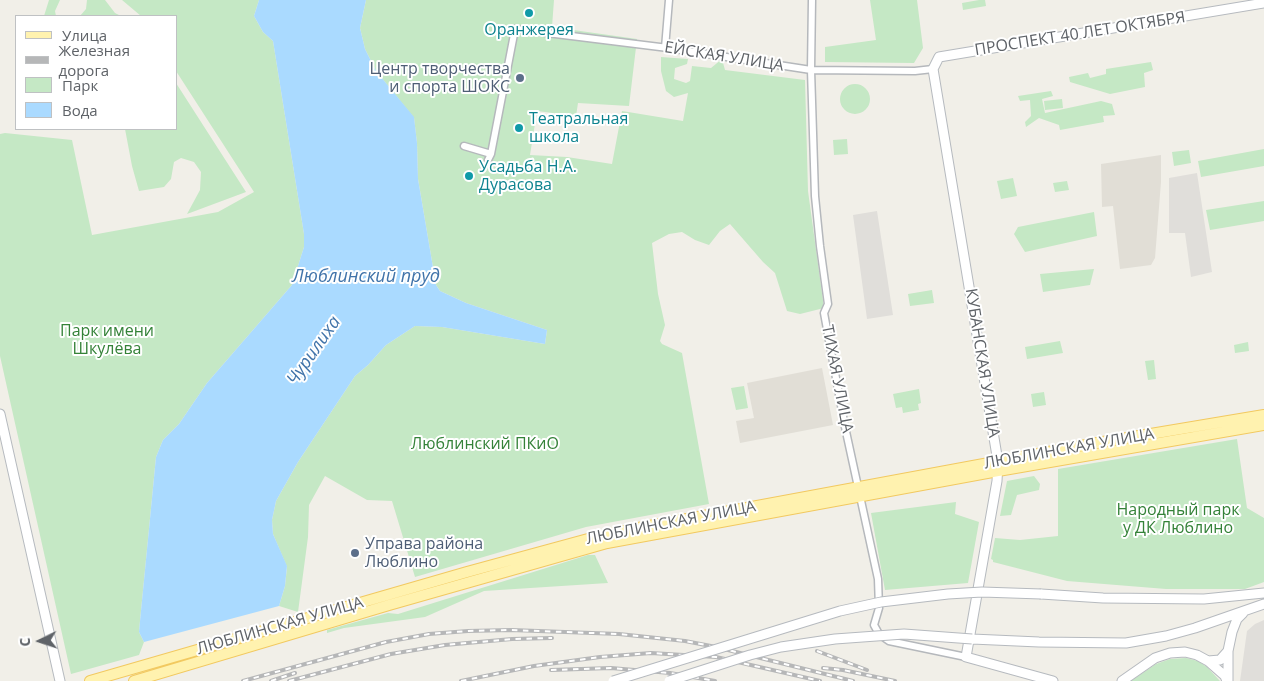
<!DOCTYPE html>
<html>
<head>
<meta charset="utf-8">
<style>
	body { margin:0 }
	#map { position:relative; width:1264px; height:681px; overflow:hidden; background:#f1efe8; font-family:"Open Sans",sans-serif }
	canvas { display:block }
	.legend { position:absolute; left:15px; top:15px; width:162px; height:115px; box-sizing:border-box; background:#fff; border:1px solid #bfc1c3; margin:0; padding:6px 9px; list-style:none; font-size:15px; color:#5f6368 }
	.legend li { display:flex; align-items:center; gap:10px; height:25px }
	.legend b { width:25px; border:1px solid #bfc1c3 }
	.north { position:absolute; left:15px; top:616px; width:50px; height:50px; -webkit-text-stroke:4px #fff; paint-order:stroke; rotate:266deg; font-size:14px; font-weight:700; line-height:20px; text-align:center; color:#5f6368 }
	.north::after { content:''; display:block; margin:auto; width:18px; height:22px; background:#5f6368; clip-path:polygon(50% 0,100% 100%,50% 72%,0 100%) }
</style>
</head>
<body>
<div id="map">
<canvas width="1264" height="681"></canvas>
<ul class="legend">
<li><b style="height:6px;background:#fff2af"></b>Улица</li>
<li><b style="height:6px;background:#b6b7b8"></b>Железная дорога</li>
<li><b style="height:14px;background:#c5e8c5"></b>Парк</li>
<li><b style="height:14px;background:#aadaff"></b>Вода</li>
</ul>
<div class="north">С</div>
</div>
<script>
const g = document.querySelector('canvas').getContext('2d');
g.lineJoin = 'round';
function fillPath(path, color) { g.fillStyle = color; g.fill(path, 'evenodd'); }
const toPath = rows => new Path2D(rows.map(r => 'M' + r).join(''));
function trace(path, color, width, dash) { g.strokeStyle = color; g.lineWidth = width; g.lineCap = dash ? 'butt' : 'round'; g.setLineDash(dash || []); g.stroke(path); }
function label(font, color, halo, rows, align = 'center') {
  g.font = font + ' "Open Sans",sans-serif'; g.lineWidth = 4; g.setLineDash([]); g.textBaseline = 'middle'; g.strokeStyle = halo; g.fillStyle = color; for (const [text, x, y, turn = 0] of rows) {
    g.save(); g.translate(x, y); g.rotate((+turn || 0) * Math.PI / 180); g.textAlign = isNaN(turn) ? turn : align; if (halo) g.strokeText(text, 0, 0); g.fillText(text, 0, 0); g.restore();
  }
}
fillPath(toPath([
	[1197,173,1212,272,1191,277,1185,233,1169,233,1169,178],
	[877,211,893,315,867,319,853,215],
	[1264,620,1264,681,1240,681,1247,631,1255,624]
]), '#e0deda');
fillPath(toPath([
	[1161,155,1161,182,1155,258,1151,265,1120,269,1113,206,1102,207,1101,164],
	[822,368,833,425,740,443,736,421,754,418,747,383]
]), '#e1ded6');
fillPath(toPath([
	[49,0,60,0,55,11,56,16,44,16],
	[87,0,105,0,115,13,121,16,80,16,86,9],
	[122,0,259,0,254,16,263,32,273,41,304,234,304,247,292,285,207,383,179,424,163,440,156,457,140,621,139,632,144,642,139,655,71,674,0,356,0,134,5,133,72,140,92,235,218,212,254,192,176,71,176,16,141,16],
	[366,0,554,0,552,27,637,39,629,106,578,103,576,116,537,111,530,155,567,157,612,164,622,111,683,121,688,93,674,97,666,91,661,71,661,57,688,59,687,64,675,68,674,79,686,83,690,81,692,66,711,68,722,59,725,70,805,80,808,191,824,308,800,314,787,311,775,273,763,262,730,224,720,231,709,245,695,240,682,232,669,234,652,243,658,294,665,325,660,341,662,344,682,353,709,504,586,527,415,577,392,501,367,500,325,476,309,505,308,537,298,612,279,606,285,586,287,567,273,534,272,520,276,501,298,462,355,376,368,365,386,345,415,326,442,327,545,344,547,330,466,303,440,291,436,285,418,179,417,143,414,118,376,71,365,49,360,28],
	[870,0,917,0,923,48,914,63,825,62,825,47,876,40],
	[979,0,985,0,986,6,963,10,962,3],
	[1151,62,1153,70,1144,73,1145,87,1110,94,1070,82,1069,77,1088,73,1090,78,1106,74,1106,69],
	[176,83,246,192,187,214,200,190,201,172,194,162,181,158,174,162,171,179,164,187,139,191,132,166,125,129,176,129],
	'840 99a15 15 0 1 1 30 0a15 15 0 1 1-30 0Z',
	[1051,91,1053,96,1042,99,1045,113,1101,101,1112,104,1115,115,1103,116,1104,122,1060,130,1059,125,1039,118,1026,127,1025,122,1031,116,1030,100,1020,101,1018,96],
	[1062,99,1063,108,1045,110,1044,101],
	[847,139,848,154,834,155,833,140],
	[1264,149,1264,166,1201,177,1198,161],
	[1189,150,1191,163,1174,166,1172,152],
	[1013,178,1017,196,1001,199,997,181],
	[1067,181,1069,190,1055,192,1053,183],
	[1264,201,1264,221,1210,230,1206,210],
	[1094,212,1097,236,1025,252,1014,234,1018,227],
	[1094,269,1090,285,1043,292,1040,274],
	[932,290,934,303,910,306,908,294],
	[1060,341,1063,353,1027,359,1025,347],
	[1248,342,1249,351,1235,353,1234,345],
	[1154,360,1156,379,1148,380,1145,361],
	[744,386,748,408,736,410,731,388],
	[919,389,921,403,918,404,919,410,903,413,902,407,896,408,893,394],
	[1044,392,1046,405,1033,407,1031,394],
	[1237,439,1247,508,1264,518,1264,582,1245,589,1166,589,1067,581,993,562,993,560,991,559,995,538,1020,540,1058,536,1058,469],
	[1034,476,1040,484,1039,490,1017,495,1011,515,1000,516,1007,481],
	[956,502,955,514,979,522,968,583,885,590,871,513],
	[588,555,595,555,608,583,484,591,425,617,344,628,327,633,327,630,388,613,398,614],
	[1186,658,1198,661,1207,667,1220,681,1131,681,1156,664,1170,659]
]), '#c5e8c5');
fillPath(toPath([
	[259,0,366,0,360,28,365,49,376,71,414,117,417,143,418,179,436,285,440,291,466,303,547,330,545,344,442,327,415,326,386,345,368,365,355,376,298,462,276,501,272,520,273,534,287,566,285,586,279,606,144,642,139,632,140,621,156,457,163,440,179,424,207,383,292,285,304,247,304,234,273,41,263,32,254,16]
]), '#aadaff');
const street = toPath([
	[812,0,811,70,815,196,820,246,828,304,824,313,845,427,878,579,879,608,874,625,879,634,889,641,966,657],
	[665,48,669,0],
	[464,146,491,154],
	[488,160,491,154,515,29,668,48,811,70,915,71,933,69]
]);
const secondary = toPath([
	[0,414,60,681],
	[1041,594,1103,598,1204,599,1264,593],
	[972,639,1039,642,1126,643,1166,636,1195,628,1264,604],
	[1208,661,1220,660,1228,651],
	[1053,681,966,657,997,481,998,462,933,69,939,57,1264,3],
	[1122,681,1155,658,1170,653,1185,652,1197,655,1208,661,1225,676,1227,681],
	[1228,681,1228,651,1232,632,1237,619,1243,613]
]);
const primary = toPath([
	[90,681,467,572,588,539,633,529,1097,443,1264,415],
	[134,681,389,605,607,543,998,471,1264,425]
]);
trace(street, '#b5b8bc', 9);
trace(secondary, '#b6babf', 11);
trace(primary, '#f2c960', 12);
trace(street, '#fff', 6);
trace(secondary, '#fff', 9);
trace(primary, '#fff2af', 10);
const rail = toPath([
	[817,651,867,670],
	[823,668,843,670,895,681],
	[551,670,611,668,670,673,715,681],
	[243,681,386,642,429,634,468,631,511,630,619,634,685,641,716,647,853,681],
	[271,681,295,673],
	[289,681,391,654,445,645,512,639,552,638],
	[461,681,534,666,600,657,651,653,716,657,820,681]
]);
trace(rail, '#b6b7b8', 4);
trace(rail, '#fff', 2, [5.5]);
const secondaryBridge = toPath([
	[613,681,840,611,881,602,948,594,982,592,1041,594],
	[669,681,750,655,781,647,835,639,904,634,972,639]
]);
trace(secondaryBridge, '#b6babf', 11, []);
trace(secondaryBridge, '#fff', 9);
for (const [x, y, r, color] of [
	[529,13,5,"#0f9aa8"],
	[520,78,5,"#5c6f8a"],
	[519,128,5,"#0f9aa8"],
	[469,176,5,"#0f9aa8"],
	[355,553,5,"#5c6f8a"]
]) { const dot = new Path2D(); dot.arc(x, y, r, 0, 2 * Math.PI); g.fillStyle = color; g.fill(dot); trace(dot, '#fff', 2); }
label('16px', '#0d838f', '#fff', [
	["Оранжерея",529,30,"center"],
	["Театральная",529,119],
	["школа",529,137],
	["Усадьба Н.А.",479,167],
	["Дурасова",479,185]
], 'left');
label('16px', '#5f6368', '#fff', [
	["ПРОСПЕКТ 40 ЛЕТ ОКТЯБРЯ",1080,34,-9],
	["ЕЙСКАЯ УЛИЦА",724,57,9],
	["КУБАНСКАЯ УЛИЦА",982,363,81],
	["ТИХАЯ УЛИЦА",837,379,79],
	["ЛЮБЛИНСКАЯ УЛИЦА",1069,449,-10],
	["ЛЮБЛИНСКАЯ УЛИЦА",671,523,-11],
	["ЛЮБЛИНСКАЯ УЛИЦА",280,626,-16]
]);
label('16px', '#4e5e75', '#fff', [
	["Центр творчества",510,69],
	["и спорта ШОКС",510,87],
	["Управа района",365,544,"left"],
	["Люблино",365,562,"left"]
], 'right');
label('16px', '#348238', '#fff', [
	["Парк имени",107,331],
	["Шкулёва",107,349],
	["Люблинский ПКиО",485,444],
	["Народный парк",1178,510],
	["у ДК Люблино",1178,528]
]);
label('italic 18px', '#4174aa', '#fff', [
	["Люблинский пруд",366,277],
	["Чурилиха",314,351,-55]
]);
</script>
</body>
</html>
